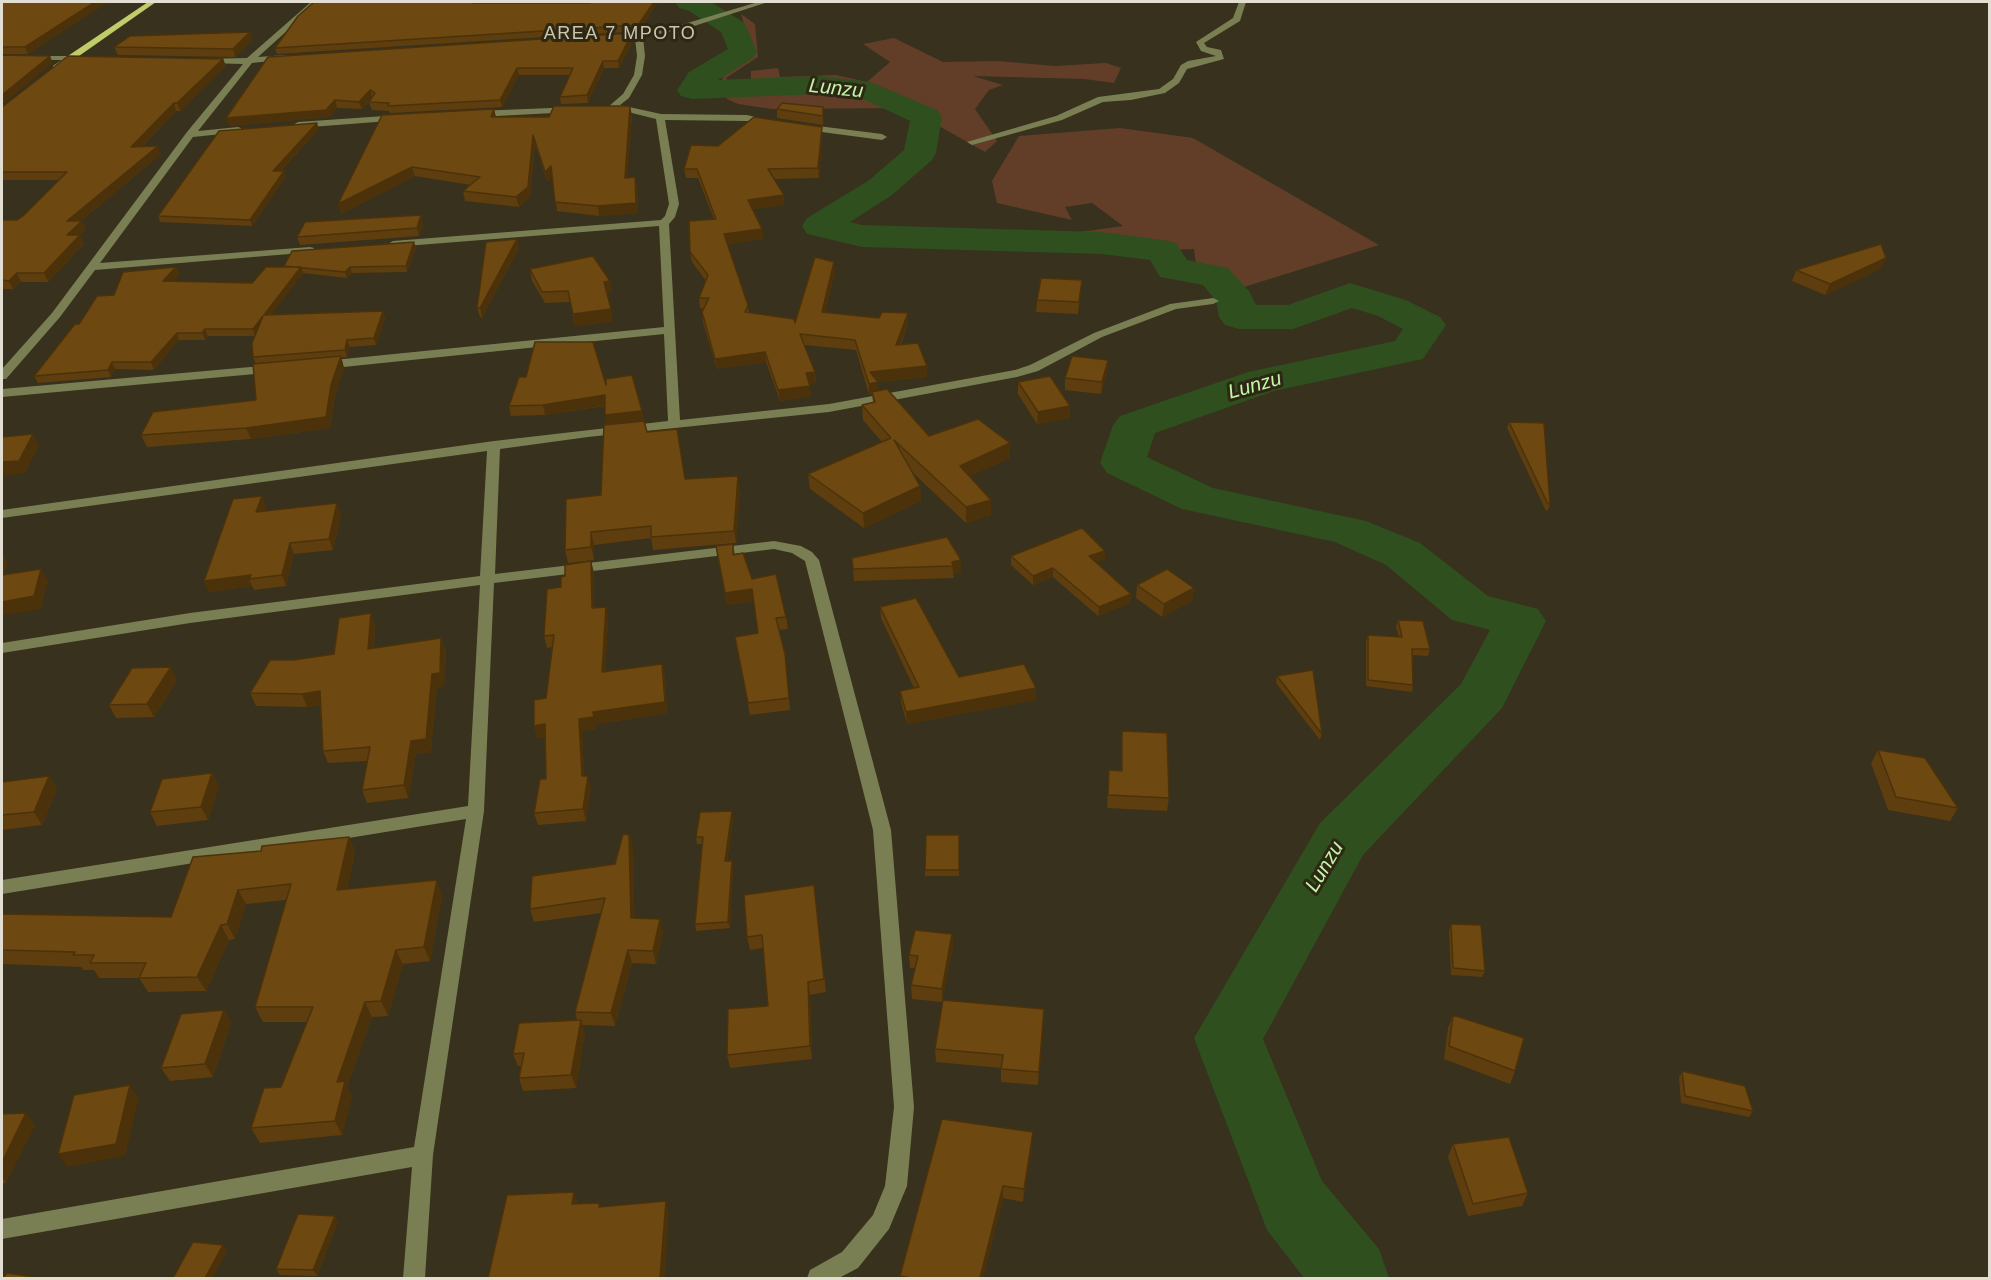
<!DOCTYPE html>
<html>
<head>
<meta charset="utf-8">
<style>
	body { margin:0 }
	#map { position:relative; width:1991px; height:1280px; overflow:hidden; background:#37311d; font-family:Arial,sans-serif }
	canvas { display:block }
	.frame { position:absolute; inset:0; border:3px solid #e2ded2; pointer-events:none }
</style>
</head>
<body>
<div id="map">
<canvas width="1991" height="1280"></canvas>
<div class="frame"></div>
</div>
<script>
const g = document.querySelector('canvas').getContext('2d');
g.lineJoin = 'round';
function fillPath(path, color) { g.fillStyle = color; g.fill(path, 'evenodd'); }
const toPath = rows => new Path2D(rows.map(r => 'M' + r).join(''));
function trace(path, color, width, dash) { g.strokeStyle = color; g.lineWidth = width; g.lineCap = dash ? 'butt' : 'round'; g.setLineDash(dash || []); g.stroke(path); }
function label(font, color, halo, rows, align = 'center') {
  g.font = font + ' Arial,sans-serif'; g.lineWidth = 6; g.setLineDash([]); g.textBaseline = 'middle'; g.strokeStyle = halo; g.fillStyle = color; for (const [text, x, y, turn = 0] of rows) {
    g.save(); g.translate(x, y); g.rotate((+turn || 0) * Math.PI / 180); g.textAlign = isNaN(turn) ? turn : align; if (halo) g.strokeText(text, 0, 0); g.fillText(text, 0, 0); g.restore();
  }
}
fillPath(toPath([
	[741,14,755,24,758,57,726,78,730,83,751,80,751,71,778,68,780,77,836,75,867,82,890,62,863,44,894,38,943,62,997,61,1055,66,1106,63,1121,68,1114,83,1084,79,973,76,1003,85,989,90,975,109,997,141,985,152,907,108,772,109,738,104,727,99,721,86,723,75,747,56,747,34],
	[1120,128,1193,138,1379,245,1244,287,1197,273,1194,249,1085,253,1065,234,1123,226,1092,203,1065,207,1072,220,997,203,992,181,1019,136]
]), '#623e29');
fillPath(toPath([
	[675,2,711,2,743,22,747,28,757,52,753,58,718,80,819,76,870,82,937,110,942,117,936,153,932,160,892,195,850,222,862,225,1101,232,1163,240,1176,243,1187,260,1228,268,1249,291,1256,305,1288,305,1350,283,1406,300,1440,317,1446,325,1423,359,1274,391,1155,433,1147,457,1213,488,1366,521,1420,543,1488,596,1538,609,1546,621,1502,708,1363,855,1263,1039,1322,1181,1379,1249,1389,1278,1304,1278,1267,1230,1194,1038,1320,823,1461,684,1490,630,1452,620,1386,565,1335,542,1182,509,1107,473,1100,463,1113,425,1120,416,1248,372,1395,341,1403,329,1378,316,1352,308,1293,329,1239,329,1225,325,1219,317,1216,301,1203,285,1160,277,1150,260,1101,254,862,247,807,234,802,226,807,218,868,181,904,150,910,121,863,99,819,94,692,99,681,96,677,90,689,72,728,49,721,32,689,11,679,8,675,2]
]), '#2f4f1e');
fillPath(toPath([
	[311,2,319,2,258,57,286,55,290,57,289,59,252,63,198,131,238,127,241,128,241,132,193,137,100,263,310,247,314,248,314,252,95,270,60,317,6,379,2,379,2,369,52,313,187,132,243,64,205,63,201,61,202,59,247,58,311,2],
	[758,2,768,2,688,28,643,37,645,56,642,75,629,98,620,105,661,114,747,115,777,122,772,125,747,121,665,120,679,204,675,217,669,224,680,420,829,404,1015,370,1030,365,1094,333,1170,304,1213,298,1219,301,1213,304,1176,309,1102,337,1038,371,1017,377,829,412,588,437,500,449,495,574,774,541,801,546,812,552,819,560,891,830,914,1107,907,1186,889,1229,858,1268,839,1278,807,1278,810,1270,842,1252,873,1215,885,1186,894,1107,873,830,805,561,792,553,774,549,494,583,484,811,433,1155,425,1278,403,1278,412,1167,2,1239,2,1219,414,1147,466,819,2,894,2,880,468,806,480,585,190,623,2,653,2,643,190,613,480,576,487,451,2,518,2,510,494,441,668,421,664,334,324,369,318,365,324,361,664,327,659,226,393,247,388,244,393,241,661,220,665,216,669,204,656,119,608,107,623,94,634,75,637,56,635,38,613,39,609,37,684,24,758,2],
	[1239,2,1246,2,1240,21,1204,43,1207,47,1221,50,1224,59,1187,69,1179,83,1165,93,1131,100,1103,102,1062,120,972,145,967,142,1056,116,1098,97,1159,89,1173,79,1181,65,1188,61,1216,56,1201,51,1196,42,1233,18,1239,2],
	[2,56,85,56,89,58,85,60,2,60,2,56],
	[576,107,577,109,573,112,477,117,473,114,477,111,576,107],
	[399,115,402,116,402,120,298,128,293,125,298,122,399,115],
	[802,124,882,134,887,137,882,140,799,129,797,127,802,124],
	[273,365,279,369,277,372,2,397,2,389,273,365]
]), '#797f52');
fillPath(toPath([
	[148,2,156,2,59,70,53,70,53,66,148,2]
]), '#c0cc6a');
fillPath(toPath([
	[2,2,108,2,28,54,2,54],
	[314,2,487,2,485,3,589,3,658,2,639,31,277,54,275,48],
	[250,32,252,40,235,57,118,55,114,47],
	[633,40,619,68,604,68,588,103,561,104,560,97,570,75,519,75,502,107,390,113,389,111,372,110,369,102,372,98,362,109,337,108,329,117,229,126,268,57],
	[223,59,226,66,180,111,176,111,142,147,161,154,81,221,82,221,86,229,80,235,84,244,48,282,21,282,13,289,2,289,2,220,17,220,23,216,59,180,2,180,2,107],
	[823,107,823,125,777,118,777,109],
	[494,109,496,117,632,115,627,178,635,177,637,187,638,213,599,216,557,211,553,176,547,181,535,144,530,197,519,207,465,201,463,191,471,185,415,176,341,214,338,204],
	[822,127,822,136,819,178,774,179,784,205,753,209,762,229,763,239,728,244,749,312,795,323,835,272,825,313,908,324,901,345,927,377,878,382,878,390,929,436,1010,443,1010,458,970,476,991,500,991,515,966,523,911,471,920,486,921,501,864,528,810,489,808,474,882,442,863,420,862,405,873,402,872,394,869,394,856,350,804,345,815,372,816,383,809,383,811,396,780,401,766,362,717,369,703,323,702,312,704,309,700,308,699,298,706,281,692,262,690,252,714,219,698,178,686,178,684,169,718,146],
	[319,129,281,171,286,176,252,226,160,222,158,216],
	[421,215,423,224,419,236,300,245,297,237],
	[517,239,519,248,482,318,480,317,477,308],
	[416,247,407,272,352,273,347,278,303,273,272,314,383,311,385,318,376,345,350,347,347,357,341,357,344,368,335,396,330,428,251,439,147,447,141,435,256,400,256,364,253,357,255,336,208,336,205,340,179,340,154,370,115,369,111,377,38,383,34,376,79,324,114,295,176,267,179,274,172,282,252,283,284,267,284,266],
	[530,269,610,281,612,292,607,293,613,321,575,326,570,302,545,303,532,281],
	[1881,269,1825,295,1792,281,1796,270],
	[1082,280,1078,314,1036,312,1037,300],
	[1108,360,1107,372,1101,394,1065,390,1065,378],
	[1018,382,1070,418,1037,424,1018,394],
	[606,385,643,421,647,432,685,479,740,489,736,543,653,550,651,538,594,545,594,560,568,563,565,550,601,495,607,425,605,415,605,406,545,415,511,416,509,406],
	[1509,422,1550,504,1548,510,1546,511,1507,428],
	[266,506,264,511,341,514,333,550,294,554,286,586,254,590,252,586,209,592,204,581],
	[733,544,735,555,752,579,786,617,788,629,779,630,785,654,790,710,750,715,735,637,758,633,754,601,727,605,716,546],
	[1011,556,1105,560,1096,562,1131,594,1130,603,1098,616,1053,577,1033,585,1011,565],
	[852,558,961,560,961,572,953,573,954,578,854,581],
	[591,561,594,573,594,608,606,607,608,618,605,672,662,664,665,676,667,713,596,724,596,729,582,731,584,776,591,788,586,821,538,825,534,813,546,779,545,737,537,738,534,726,546,698,553,647,547,648,544,636,565,576],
	[1137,585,1194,588,1192,601,1162,617,1136,598],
	[880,607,959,677,1036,700,907,724,901,702,900,691,914,688,881,618],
	[371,613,375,626,374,648,441,638,446,651,444,686,437,687,431,752,416,754,408,798,367,803,362,790,367,761,328,763,323,751,320,705,307,707,256,706,250,693,294,660,334,654],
	[1398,620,1430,649,1428,656,1412,655,1413,685,1412,692,1366,686,1366,642,1368,635,1399,637,1396,627],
	[1277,676,1322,734,1320,740,1276,683],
	[177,680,154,717,116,718,109,705],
	[1122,731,1169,798,1167,811,1107,808,1109,770,1121,771],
	[1878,750,1958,808,1950,821,1888,810,1871,763],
	[212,773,219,786,208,820,157,826,150,812],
	[49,776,57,789,42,825,2,830,2,782],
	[733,818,727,861,732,861,733,867,730,928,696,931,695,924,702,844,697,844,696,837],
	[629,835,633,848,634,918,663,932,656,964,632,963,615,1026,582,1025,585,1033,576,1088,523,1091,519,1078,521,1066,518,1066,513,1054,577,1020,575,1012,602,913,534,922,530,909,615,864],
	[959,835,959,876,925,876,925,870],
	[349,837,355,852,347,889,442,895,430,961,403,964,388,1016,372,1017,347,1087,352,1096,342,1135,260,1143,251,1128,281,1087,307,1022,263,1022,255,1007,286,900,246,904,235,939,229,940,206,991,148,992,139,978,99,978,94,970,83,970,81,967,2,964,2,914,171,917,261,851],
	[814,885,826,992,810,995,812,1059,730,1068,727,1055,768,1006,763,948,750,950,747,937],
	[1451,924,1485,971,1482,977,1451,975,1449,931],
	[952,934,953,947,942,1002,912,999,911,985,915,968,910,968,909,955],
	[1044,1009,1038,1085,1001,1082,1001,1068,936,1062,935,1049],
	[224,1010,231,1023,213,1077,170,1081,161,1068],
	[1453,1015,1515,1071,1510,1084,1444,1059,1448,1028],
	[1682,1071,1753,1111,1749,1117,1681,1103,1679,1078],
	[26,1113,35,1125,6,1183,2,1183,2,1114],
	[1453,1144,1528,1193,1522,1206,1468,1216,1448,1157],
	[1032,1145,1023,1202,1003,1198,983,1278,900,1278,900,1276],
	[335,1216,338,1222,317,1276,280,1275,276,1269]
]), '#5e3e0e');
fillPath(toPath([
	[95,2,108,2,28,54,25,47],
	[654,2,658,2,639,31,638,25],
	[250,32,252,40,235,57,233,49],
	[632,33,633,40,619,68,618,61],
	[50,56,53,63,2,105,2,95],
	[223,59,226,66,180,111,177,103],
	[603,61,604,68,588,103,587,95],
	[517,68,519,75,502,107,500,100],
	[370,90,372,97,362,109,359,102],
	[335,100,337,108,329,117,229,126,226,118],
	[174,103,176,111,134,155,131,147],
	[630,106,632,115,627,187,625,178],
	[494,109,496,118,491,117],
	[317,123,319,129,275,177,273,171],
	[822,127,822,136,819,178,818,168],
	[533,135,535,144,530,197,519,207,516,197],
	[158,146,161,154,71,229,67,221],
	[551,166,553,176,547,181,545,172],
	[412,167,415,176,341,214,338,204],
	[284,171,286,176,252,226,250,220],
	[635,177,637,187,638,213,599,216,598,206],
	[784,195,784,205,749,210,748,200],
	[421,215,423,224,419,236,417,228],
	[82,221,86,229,71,244,67,235],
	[762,229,763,239,726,244,724,234],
	[80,235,84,244,48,282,44,273],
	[517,239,519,248,482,318,480,308],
	[414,242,416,247,407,272,406,266],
	[1886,258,1881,269,1825,295,1830,284],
	[834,262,835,272,823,323,822,312],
	[176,267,179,274,166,288,163,281],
	[301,267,303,274,266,322,264,315],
	[350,267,352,273,347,278,345,272],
	[17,273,21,282,13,289,9,281],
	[1082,280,1081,291,1078,314,1079,302],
	[610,281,612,292,606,293,604,282],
	[611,309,613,321,575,326,573,314],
	[383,311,385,318,376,345,374,338],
	[908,313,908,324,896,356,896,345],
	[263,316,255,336,253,329],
	[205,329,208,336,205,340,202,333],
	[177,333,179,340,154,370,151,362],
	[347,340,350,347,347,357,345,350],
	[765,352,766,362,717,369,715,359],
	[341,356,344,368,335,396,330,428,251,439,246,428,331,385],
	[1108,360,1107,372,1101,394,1102,382],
	[112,362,115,369,111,377,108,370],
	[927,366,927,377,878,382,879,393,869,394,869,384,870,372],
	[815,372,816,383,807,384,806,373],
	[810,386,811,396,780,401,778,390],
	[605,395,608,405,545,415,543,405],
	[1070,406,1070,418,1037,424,1038,412],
	[642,411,644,422,607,426,605,415],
	[33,434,39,446,25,473,2,476,2,462],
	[1010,443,1010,458,960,481,960,466],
	[738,476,740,489,736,543,734,531],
	[920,486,921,501,864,528,863,513],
	[262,496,266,506,261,522,256,512],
	[991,500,991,515,966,523,966,507],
	[337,503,341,514,333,550,329,539],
	[591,532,594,545,594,560,591,547],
	[290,543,294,554,286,586,282,575],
	[2,550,8,563,2,582],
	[1105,551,1105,560,1089,565,1089,556],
	[961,560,961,572,953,573,952,562],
	[591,561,594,573,594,620,592,608],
	[1053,568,1053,577,1033,585,1033,576],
	[41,569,48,581,41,609,2,616,2,602],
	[251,575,249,579,252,586,209,592,204,581],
	[1194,588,1192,601,1162,617,1164,604],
	[752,589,754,601,727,605,725,593],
	[1131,594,1130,603,1098,616,1099,607],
	[606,607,608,618,605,684,602,672],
	[371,613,375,626,373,662,368,649],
	[441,638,446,651,444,686,437,687,431,752,416,754,408,798,404,785,411,741,432,674],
	[662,664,665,676,667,713,596,724,596,729,582,731,585,788,582,776,579,719,593,712],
	[171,667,177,680,154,717,147,704],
	[1036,688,1036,700,907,724,906,712],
	[320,691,325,704,307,707,302,694],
	[545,724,548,736,537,738,534,726],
	[212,773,219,786,208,820,201,807],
	[49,776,57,789,42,825,34,812],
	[588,776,591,788,586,821,583,809],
	[732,811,733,818,726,868,725,861],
	[629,835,633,848,635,932,631,918],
	[349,837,355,852,343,905,337,890],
	[732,861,733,867,730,928,728,922],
	[437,880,442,895,430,961,424,947],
	[238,890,246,904,235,939,227,924],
	[660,919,663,932,656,964,653,951],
	[221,925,229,940,206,991,197,977],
	[952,934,953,947,942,1002,942,989],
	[396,950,403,964,388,1016,381,1001],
	[628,950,632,963,615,1026,611,1013],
	[808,982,810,995,812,1059,810,1046],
	[365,1002,372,1017,347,1087,352,1096,342,1135,335,1121,337,1082],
	[1044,1009,1044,1022,1038,1085,1039,1072],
	[224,1010,231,1023,213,1077,205,1064],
	[581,1020,585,1033,576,1088,571,1075],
	[130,1085,139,1098,125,1156,67,1167,58,1154],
	[26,1113,35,1125,6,1183,2,1177,2,1162],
	[1033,1132,1032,1145,1023,1202,1024,1189],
	[1003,1186,1003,1198,983,1278,980,1278],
	[574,1192,579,1205,572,1204],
	[666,1201,669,1213,665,1278,660,1278],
	[335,1216,338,1222,317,1276,313,1270],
	[223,1245,227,1251,213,1278,205,1278]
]), '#4c320b');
const building = toPath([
	[2,2,95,2,25,47,2,47,2,2],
	[314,2,475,2,473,3,589,3,593,2,654,2,638,25,275,48,298,16,314,2],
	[250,32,233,49,114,47,130,36,250,32],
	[632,33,618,61,603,61,587,95,560,97,573,68,517,68,500,100,388,106,389,103,369,102,375,93,370,90,359,102,335,100,326,110,226,118,268,57,632,33],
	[2,55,50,56,2,95,2,55],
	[68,56,223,59,177,103,174,103,131,147,158,146,67,221,82,221,67,235,80,235,44,273,17,273,9,281,2,280,2,220,17,220,23,216,67,172,2,172,2,107,68,56],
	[782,103,823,107,823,116,777,109,782,103],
	[554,106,630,106,625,178,635,177,636,203,598,206,555,202,551,166,545,172,533,135,528,187,516,197,463,191,480,177,412,167,338,204,382,115,494,109,491,117,549,117,554,106],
	[754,117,822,127,818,168,768,169,784,195,748,200,762,229,724,234,748,305,745,312,794,319,795,323,815,257,834,262,822,312,879,318,882,312,908,313,896,345,918,343,927,366,870,372,878,382,869,384,855,340,800,334,815,372,806,373,810,386,778,390,765,352,715,359,702,312,709,298,699,298,708,275,690,252,689,221,716,219,697,169,684,169,691,145,718,146,754,117],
	[317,123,273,171,284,171,250,220,158,216,219,131,317,123],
	[421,215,417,228,297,237,305,222,421,215],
	[517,239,480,308,477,308,486,242,517,239],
	[414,242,406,266,350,267,345,272,284,266,292,251,414,242],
	[1881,244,1886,258,1830,284,1796,270,1881,244],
	[593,256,610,281,604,282,611,309,573,314,568,291,542,292,530,269,593,256],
	[176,267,163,281,252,283,266,267,301,267,264,315,383,311,374,338,347,340,345,350,253,357,252,343,263,316,253,329,205,329,202,333,177,333,151,362,112,362,108,370,34,376,75,324,79,324,97,296,114,295,123,272,176,267],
	[1041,278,1082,280,1079,302,1037,300,1041,278],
	[535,342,593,342,606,385,606,379,632,375,642,411,605,415,605,395,543,405,509,406,519,377,526,377,535,342],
	[341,356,331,385,326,417,246,428,141,435,153,412,256,400,253,364,341,356],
	[1072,356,1108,360,1102,382,1065,378,1072,356],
	[1050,376,1070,406,1038,412,1018,382,1050,376],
	[887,389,929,436,978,419,1010,443,960,466,991,500,966,507,894,440,920,486,863,513,808,474,891,438,862,405,875,402,872,392,887,389],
	[644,421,647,432,677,429,685,479,738,476,734,531,651,537,651,526,591,532,591,547,565,550,566,499,601,495,604,425,644,421],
	[1509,422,1544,423,1550,504,1548,504,1509,422],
	[33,434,19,461,2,462,2,437,33,434],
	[262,496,256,512,337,503,329,539,290,543,282,575,249,579,251,575,204,581,233,499,262,496],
	[1082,528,1105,551,1089,556,1131,594,1099,607,1053,568,1033,576,1011,556,1082,528],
	[947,537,961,560,952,562,953,566,853,569,852,558,947,537],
	[733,544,733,555,743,553,752,579,776,574,786,617,776,618,785,654,789,698,748,703,735,637,758,633,752,589,725,593,716,546,733,544],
	[591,561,592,608,606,607,602,672,662,664,665,702,593,712,594,717,579,719,582,776,588,776,583,809,534,813,540,779,546,779,545,724,534,726,534,700,546,698,554,635,544,636,547,589,561,587,561,577,565,576,565,565,591,561],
	[41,569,34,596,2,602,2,575,41,569],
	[1167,569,1194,588,1164,604,1137,585,1167,569],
	[916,598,959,677,1024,664,1036,688,906,712,900,691,919,687,880,607,916,598],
	[371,613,368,649,441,638,440,673,432,674,426,739,411,741,404,785,362,790,370,747,323,751,320,691,302,694,250,693,270,660,294,660,334,654,339,618,371,613],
	[1398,620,1423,621,1430,649,1412,649,1413,685,1368,680,1368,635,1402,637,1398,620],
	[171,667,147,704,109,705,132,668,171,667],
	[1313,670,1322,734,1277,676,1313,670],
	[1122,731,1167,733,1169,798,1108,795,1109,770,1122,771,1122,731],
	[1878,750,1925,758,1958,808,1896,797,1878,750],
	[212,773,201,807,150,812,162,779,212,773],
	[49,776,34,812,2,815,2,782,49,776],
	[732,811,725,861,732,861,728,922,695,924,703,837,696,837,700,812,732,811],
	[623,834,629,835,631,918,660,919,653,951,628,950,611,1013,575,1012,605,898,530,909,532,876,615,864,623,834],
	[926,835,959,835,959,870,925,870,926,835],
	[349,837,337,890,437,880,424,947,396,950,381,1001,365,1002,337,1082,345,1081,335,1121,251,1128,264,1088,281,1087,313,1007,255,1007,291,884,238,890,227,924,221,925,197,977,139,978,146,963,90,963,94,955,73,955,75,952,2,950,2,914,171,917,193,857,261,851,262,846,349,837],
	[814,885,824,979,808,982,810,1046,727,1055,728,1009,768,1006,762,935,747,937,744,895,814,885],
	[1451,924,1481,925,1485,971,1453,968,1451,924],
	[915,930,952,934,942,989,911,985,918,956,909,955,915,930],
	[943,1000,1044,1009,1039,1072,1001,1069,1003,1055,935,1049,943,1000],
	[224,1010,205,1064,161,1068,181,1014,224,1010],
	[1453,1015,1524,1038,1515,1071,1449,1046,1453,1015],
	[581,1020,571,1075,519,1078,524,1053,513,1054,519,1023,581,1020],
	[1682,1071,1745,1086,1753,1111,1685,1096,1682,1071],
	[130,1085,116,1144,58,1154,74,1095,130,1085],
	[26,1113,2,1162,2,1114,26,1113],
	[942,1119,1033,1132,1024,1189,1003,1186,980,1278,911,1278,900,1276,942,1119],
	[1509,1137,1528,1193,1473,1204,1453,1144,1509,1137],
	[574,1192,572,1204,599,1203,599,1207,666,1201,660,1278,488,1278,507,1195,574,1192],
	[298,1214,335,1216,313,1270,276,1269,298,1214],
	[193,1242,223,1245,205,1278,173,1278,193,1242],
	[7,1273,40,1278,3,1278,7,1273]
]);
fillPath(building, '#6d4810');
trace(building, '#4c320b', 1.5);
g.letterSpacing = '1.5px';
label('18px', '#cdc6ae', '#2d2713', [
	["AREA 7 MPOTO",620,34]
]);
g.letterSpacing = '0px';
label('italic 20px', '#c2f6a9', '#2d2713', [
	["Lunzu",836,89,6],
	["Lunzu",1255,386,-16],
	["Lunzu",1325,867,-59]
]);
</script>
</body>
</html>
